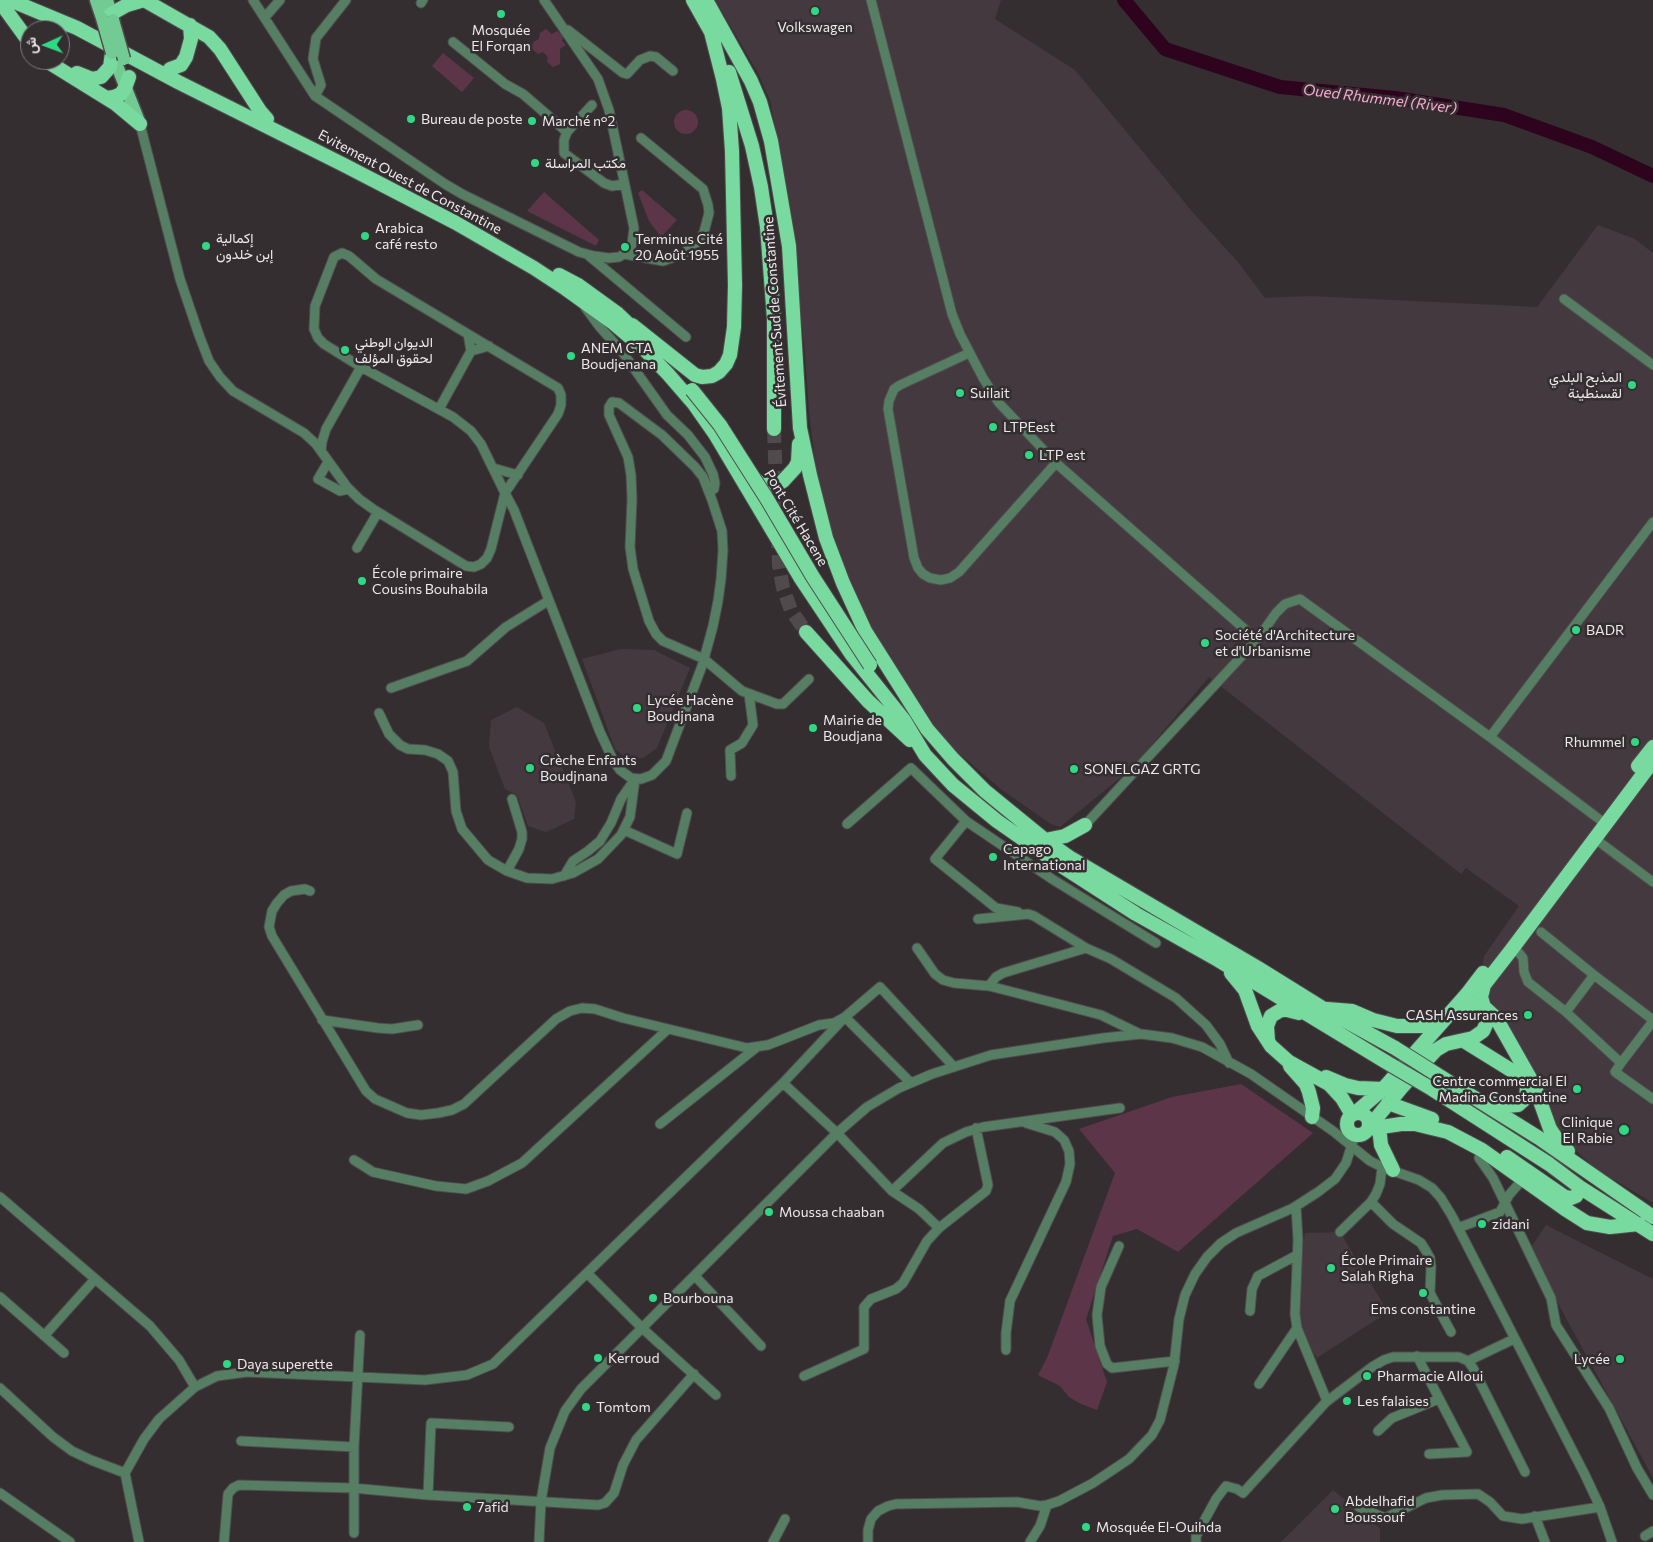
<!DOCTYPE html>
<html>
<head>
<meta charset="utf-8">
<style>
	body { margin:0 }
	#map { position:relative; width:1653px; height:1542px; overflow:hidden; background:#342e31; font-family:Commissioner,Vazirmatn,sans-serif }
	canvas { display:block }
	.north { position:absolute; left:20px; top:20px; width:50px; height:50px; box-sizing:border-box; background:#342e31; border:1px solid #7e797b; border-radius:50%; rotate:268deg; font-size:14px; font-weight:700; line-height:20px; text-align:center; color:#ece9ea }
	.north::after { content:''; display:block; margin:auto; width:18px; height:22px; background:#30d883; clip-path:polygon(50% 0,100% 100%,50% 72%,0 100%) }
</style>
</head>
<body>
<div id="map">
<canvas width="1653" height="1542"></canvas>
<div class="north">ش</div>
</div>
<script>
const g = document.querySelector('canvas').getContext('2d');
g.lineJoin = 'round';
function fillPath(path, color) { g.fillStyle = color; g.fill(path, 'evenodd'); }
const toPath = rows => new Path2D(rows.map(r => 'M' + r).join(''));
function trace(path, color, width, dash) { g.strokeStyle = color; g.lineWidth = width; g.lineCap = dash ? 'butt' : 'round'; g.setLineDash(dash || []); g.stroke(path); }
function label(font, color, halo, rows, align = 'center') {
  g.font = font + ' Commissioner,Vazirmatn,sans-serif'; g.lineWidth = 5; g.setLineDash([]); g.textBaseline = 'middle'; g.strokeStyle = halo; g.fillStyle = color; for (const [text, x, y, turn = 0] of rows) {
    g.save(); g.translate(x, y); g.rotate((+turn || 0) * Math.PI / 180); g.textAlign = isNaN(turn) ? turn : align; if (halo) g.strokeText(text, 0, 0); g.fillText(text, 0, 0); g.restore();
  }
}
fillPath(toPath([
	[715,0,1001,0,995,19,1075,70,1196,216,1237,261,1265,298,1311,296,1537,307,1598,225,1635,239,1653,253,1653,1203,1596,1169,1563,1139,1479,990,1484,956,1519,906,1466,868,1461,874,1209,677,1131,769,1060,827,1051,824,1002,790,948,744,912,700,872,631,848,580,830,531,816,469,809,412,805,355,789,200,770,100,757,71],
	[621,649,654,650,690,668,657,748,643,758,629,760,615,749,582,659],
	[517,707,544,723,576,802,574,819,546,832,528,826,517,795,505,789,489,747,491,720],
	[1546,1225,1653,1279,1653,1478,1529,1250],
	[1340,1232,1388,1312,1317,1358,1304,1342,1295,1303,1305,1233],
	[1333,1490,1380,1528,1380,1542,1281,1542]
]), '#44393e');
fillPath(toPath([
	[546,29,552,34,557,31,563,36,562,41,566,45,560,49,560,64,553,67,547,62,548,57,543,52,538,54,532,49,533,42,539,39,540,33],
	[443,53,474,78,462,92,432,66],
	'674 122a12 12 0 1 1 24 0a12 12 0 1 1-24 0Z',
	[642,190,677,220,661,237,649,221,638,193],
	[544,192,599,240,596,246,527,211],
	[1241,1084,1313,1133,1178,1252,1137,1229,1113,1236,1086,1319,1107,1382,1097,1410,1081,1404,1069,1397,1060,1386,1038,1375,1047,1358,1115,1173,1079,1129,1172,1097]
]), '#5d3549');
trace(toPath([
	[1124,0,1165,49,1280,87,1395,98,1504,115,1592,147,1653,176]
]), '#2e031d', 14);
trace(toPath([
	[774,429,779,565,783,588,791,610,806,632]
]), '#504a4d', 14, [14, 7]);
const minor = toPath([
	[253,0,315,96,445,184,462,194,579,252,594,256,609,258,619,257,627,252,632,244,634,228,609,110,598,79,544,0],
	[871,0,952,314,960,334,983,378,999,403,1056,463,1257,640],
	[421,3,423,0],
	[265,17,280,0],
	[568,30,623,73,627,74,640,60,650,56,656,57,673,71],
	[453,42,505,84,523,94,567,132],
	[315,96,321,85,313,59,316,38,346,0],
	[592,105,567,132,564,140,564,153,604,183,612,186,624,184],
	[140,124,180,279,199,335,209,361,220,377,233,391,304,433,316,444,347,487,359,499,373,509,466,566,474,567,481,564,487,558,491,549,505,493,558,414,561,405,561,395,558,388,376,279,349,256,342,253,334,257,315,306,314,329,318,338,324,344,361,367,453,417,471,431,481,444,505,493,514,510,600,732,613,760,620,770,631,778,641,779,652,775,666,761,702,666,704,659,713,626,718,601,721,579,723,550,722,531,712,500,703,477,695,467,662,435,619,403,612,402,609,407,609,415,628,457,631,475,632,499,630,547,633,569,649,621,656,634,663,641,704,659,742,691,777,704,783,704,809,679],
	[624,254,663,261,683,254,700,240,704,232,709,213,708,205,703,189,641,138],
	[588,255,686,337],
	[1564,299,1653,365],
	[585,307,599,326,623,353,667,415,688,435,705,457,713,474,715,483,714,489,709,492],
	[468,334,471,351,489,346],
	[969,353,900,385,894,389,889,401,888,409,914,558,918,568,923,574,930,578,941,580,950,578,959,572,1056,463],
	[439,409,471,351],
	[321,451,322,442,326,429,361,367],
	[328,462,318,479,340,491,349,489],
	[493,468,518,475],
	[357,548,378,512],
	[391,688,467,661,506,627,548,601],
	[379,713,389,734,400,745,408,749,425,750,438,754,448,761,453,772,456,811,462,829,488,860,507,871,527,878,552,879,573,873,598,859,621,835,630,817,635,779],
	[1490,737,1653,522],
	[731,776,730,750,742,743,753,725,749,694],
	[966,821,935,859,996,908,1018,912],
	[847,824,911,768,966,821,1052,879,1156,943],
	[1085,825,1239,659,1257,640,1276,613,1285,604,1300,599,1490,737,1599,819],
	[624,830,677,854,687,813],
	[1594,838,1653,882],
	[507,871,519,849,522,839,522,832,512,799],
	[564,876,573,861,588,851,600,841,611,823,621,799,635,779],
	[310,891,305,889,291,891,284,895,277,903,272,911,269,927,272,936,366,1091,375,1099,407,1113,421,1115,438,1113,452,1110,464,1104,556,1019,570,1011,582,1008,595,1009,623,1018,747,1048,768,1045,819,1025,834,1023,845,1017,911,1083],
	[978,919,1019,915,1028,914,1034,916,1086,948,1111,959,1176,998,1206,1025,1220,1044,1229,1063],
	[1541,932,1594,975,1566,1012],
	[917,948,935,974,943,980,954,983,989,986,1005,990,1101,1015,1138,1033],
	[1512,949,1519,953,1523,958,1524,972,1528,982,1566,1012,1621,1063,1615,1072,1653,1099],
	[1594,975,1653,1020],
	[989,986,996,977,1003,973,1086,948],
	[322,1020,378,1028,392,1029,418,1025],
	[1621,1063,1653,1021],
	[783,1083,837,1133,892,1191,943,1143,966,1132,983,1127,1120,1108],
	[660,1124,757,1047],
	[1479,1158,1493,1178,1551,1298,1556,1325,1609,1408,1637,1468,1653,1495],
	[354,1160,373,1172,436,1186,466,1189,488,1181,522,1163,668,1029],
	[892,1191,919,1209,939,1228],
	[0,1197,150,1326,179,1360,195,1387],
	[1371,1202,1393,1224,1421,1243,1426,1251,1430,1258,1431,1267,1430,1293,1451,1332],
	[1296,1206,1298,1240,1295,1314,1297,1328,1327,1401],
	[1458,1228,1500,1212,1509,1195,1523,1179],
	[1340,1232,1371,1202,1376,1194,1380,1184,1382,1167],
	[1119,1246,1101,1287,1097,1315,1100,1346,1107,1364,1112,1368,1175,1361],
	[588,1274,642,1328,716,1395],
	[695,1276,761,1346],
	[0,1297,64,1353],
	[1250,1311,1252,1289,1258,1276,1297,1255],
	[44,1336,95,1279],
	[1006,1350,1006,1333,1010,1301,1066,1182,1070,1164,1069,1151,1064,1140,1055,1132,1026,1123],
	[1417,1356,1467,1452,1429,1454],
	[1468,1361,1514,1339],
	[804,1376,864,1349,864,1307,871,1299,896,1289,903,1283,927,1241,939,1228,986,1191,988,1185,976,1128],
	[1259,1384,1297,1328],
	[0,1388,53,1437,72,1451,91,1460,125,1473],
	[1378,1431,1392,1418,1439,1399],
	[241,1441,354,1447],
	[0,1493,70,1542],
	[428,1495,431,1423,509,1427],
	[1359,1507,1385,1518,1426,1498,1442,1495,1478,1494,1490,1502,1503,1516,1522,1519,1600,1507],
	[1535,1516,1545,1542],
	[354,1533,354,1447,360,1335],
	[1645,1536,1653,1531],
	[139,1542,125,1473,144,1439,159,1419,195,1387,217,1376,247,1372,425,1380,467,1375,493,1364,783,1083,845,1017,880,987,954,1067],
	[224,1542,228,1494,233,1488,239,1485,353,1488,428,1495,598,1505,605,1503,614,1493,623,1465,636,1440,694,1374],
	[539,1542,541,1501,550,1448,565,1411,581,1389,837,1133,867,1107,899,1088,932,1074,991,1055,1103,1038,1141,1034,1172,1038,1202,1047,1251,1074,1333,1131,1370,1161,1382,1167,1419,1180,1432,1188,1441,1198,1452,1216,1585,1475,1600,1507,1612,1542],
	[773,1542,785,1519],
	[868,1542,868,1530,871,1519,878,1511,888,1506,896,1504,1017,1502,1040,1506,1047,1505,1059,1501,1093,1483,1129,1459,1152,1435,1160,1420,1174,1365,1179,1319,1185,1295,1195,1274,1207,1257,1221,1243,1236,1233,1293,1208,1318,1192,1335,1179,1346,1163,1355,1135],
	[1030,1542,1040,1526,1047,1505],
	[1196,1542,1196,1536,1216,1499,1226,1486,1237,1489,1243,1493,1326,1402,1372,1367,1384,1360,1393,1357,1459,1357,1468,1361,1473,1368,1525,1472]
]);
const primary = toPath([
	[96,0,102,18],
	[107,0,113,20],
	[112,53,140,124]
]);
const trunk = toPath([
	[10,0,77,28,178,82,344,165,456,223,534,268,566,289,612,322,645,350,668,374,694,404,715,434,800,577,852,655,904,720,925,755,953,785,997,821,1057,863,1136,914,1218,960,1386,1062],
	[144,0,209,37,220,49,260,111,267,119],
	[693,0,715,39],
	[706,0,751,81,760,102,771,141,789,246,800,428,810,475,826,538,843,583,865,631,927,729,953,759,985,791,1045,840,1069,857,1258,968,1324,1009,1395,1048],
	[0,2,30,43],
	[111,14,127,5,144,0],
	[42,30,49,25,64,25],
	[45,60,116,104,140,124],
	[170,69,181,65,186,57,191,39,190,25],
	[729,72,752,146,761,187,767,227,774,319,774,429],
	[77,73,92,79,101,77,110,67,112,53],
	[106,98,114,97,121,94,125,88,129,77],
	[559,275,578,285,618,314,638,333],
	[632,325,695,375,702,377,712,376,719,372,726,364,730,355,734,327,735,285,732,151,729,108,723,79,711,32],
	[749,477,763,484,768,485,778,484,783,481,795,468,798,462,799,444],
	[806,632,868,701,910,740],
	[1638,766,1653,747],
	[1045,840,1065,836,1085,825],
	[1231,973,1245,990,1258,1026,1271,1046,1289,1062,1329,1084,1342,1098,1352,1115],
	[1455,1008,1467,1004,1479,1004,1484,1007,1496,1018,1535,1087,1550,1129,1558,1141,1568,1151],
	[1327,1009,1352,1011,1373,1020,1397,1026,1421,1026,1441,1023],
	[1268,1041,1267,1026,1271,1016,1281,1010,1287,1010,1299,1013],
	[1464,1041,1514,1072,1524,1080,1527,1087,1526,1098,1518,1105,1505,1106,1487,1102],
	[1290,1066,1306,1084,1309,1092,1313,1108,1312,1117],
	[1326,1077,1345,1085,1358,1088,1383,1089],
	[1441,1077,1539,1138,1653,1217],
	[1432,1089,1549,1164,1581,1188,1653,1234],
	[1388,1103,1432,1119],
	'1347 1124a11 11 0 1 1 22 0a11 11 0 1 1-22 0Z',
	[1354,1114,1383,1089,1467,994,1483,973],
	[1369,1127,1402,1087,1436,1050,1446,1044,1473,1038,1483,1031,1488,1020,1481,997,1484,985,1512,949,1653,761],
	[1379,1127,1381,1145,1393,1170],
	[1368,1129,1401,1124,1415,1124,1448,1132,1482,1150,1565,1209,1587,1223,1610,1227,1639,1224],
	[1507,1157,1565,1197,1571,1198,1576,1196,1581,1188]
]);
trace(minor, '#514c4f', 11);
trace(primary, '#514c4f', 15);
trace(trunk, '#514c4f', 16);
trace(minor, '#557e63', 9);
trace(primary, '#73cb94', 12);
trace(trunk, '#78da9e', 14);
const primaryBridge = toPath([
	[102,18,112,53],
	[113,20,124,59]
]);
const trunkBridge = toPath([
	[692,390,720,425,767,499,813,577,870,665],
	[1395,1048,1441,1077],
	[1386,1062,1432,1089]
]);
trace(primaryBridge, '#514c4f', 15, []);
trace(trunkBridge, '#514c4f', 16, []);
trace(primaryBridge, '#73cb94', 12);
trace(trunkBridge, '#78da9e', 14);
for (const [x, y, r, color] of [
	[815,11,5,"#30d883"],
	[501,14,5,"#30d883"],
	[411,119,5,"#30d883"],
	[532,121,5,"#30d883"],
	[535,163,5,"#30d883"],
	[365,236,5,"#30d883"],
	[206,246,5,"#30d883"],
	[625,247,5,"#30d883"],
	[345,350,5,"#30d883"],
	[571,356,5,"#30d883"],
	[1632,385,5,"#30d883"],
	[960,393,5,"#30d883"],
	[993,427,5,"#30d883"],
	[1029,455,5,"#30d883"],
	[362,581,5,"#30d883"],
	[1576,630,5,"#30d883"],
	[1205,643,5,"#30d883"],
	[637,708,5,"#30d883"],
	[813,728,5,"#30d883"],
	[1635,742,5,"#30d883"],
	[530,768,5,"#30d883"],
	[1074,769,5,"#30d883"],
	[993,857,5,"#30d883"],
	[1528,1015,5,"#30d883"],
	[1577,1089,5,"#30d883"],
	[1624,1130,6,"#30d883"],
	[769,1212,5,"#30d883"],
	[1482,1224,5,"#30d883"],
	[1331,1268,5,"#30d883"],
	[1423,1293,5,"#30d883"],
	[653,1298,5,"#30d883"],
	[598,1358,5,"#30d883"],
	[1620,1359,5,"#30d883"],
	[227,1364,5,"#30d883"],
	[1367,1376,5,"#30d883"],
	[1347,1401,5,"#30d883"],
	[586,1407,5,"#30d883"],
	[467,1507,5,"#30d883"],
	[1335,1509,5,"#30d883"],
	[1086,1527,5,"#30d883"]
]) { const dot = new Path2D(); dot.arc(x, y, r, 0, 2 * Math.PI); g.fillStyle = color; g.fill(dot); trace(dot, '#342e31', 2); }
label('14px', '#ece9ea', '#342e31', [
	["Volkswagen",815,27,"center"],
	["Mosquée",501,30,"center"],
	["El Forqan",501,46,"center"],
	["Bureau de poste",421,119],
	["Marché n°2",542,121],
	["مكتب المراسلة",545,163],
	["Arabica",375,228],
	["café resto",375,244],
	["إكمالية",216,238],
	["إبن خلدون",216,254],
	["Terminus Cité",635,239],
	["20 Août 1955",635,255],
	["الديوان الوطني",355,342],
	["لحقوق المؤلف",355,358],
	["ANEM CTA",581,348],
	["Boudjenana",581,364],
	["المذبح البلدي",1622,377,"right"],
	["لقسنطينة",1622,393,"right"],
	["Suilait",970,393],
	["LTPEest",1003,427],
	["LTP est",1039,455],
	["École primaire",372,573],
	["Cousins Bouhabila",372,589],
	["BADR",1586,630],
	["Société d'Architecture",1215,635],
	["et d'Urbanisme",1215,651],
	["Lycée Hacène",647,700],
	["Boudjnana",647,716],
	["Mairie de",823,720],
	["Boudjana",823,736],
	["Rhummel",1625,742,"right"],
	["Crèche Enfants",540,760],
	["Boudjnana",540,776],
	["SONELGAZ GRTG",1084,769],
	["Capago",1003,849],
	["International",1003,865],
	["CASH Assurances",1518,1015,"right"],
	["Centre commercial El",1567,1081,"right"],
	["Madina Constantine",1567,1097,"right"],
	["Clinique",1613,1122,"right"],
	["El Rabie",1613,1138,"right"],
	["Moussa chaaban",779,1212],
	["zidani",1492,1224],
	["École Primaire",1341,1260],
	["Salah Righa",1341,1276],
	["Bourbouna",663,1298],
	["Ems constantine",1423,1309,"center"],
	["Kerroud",608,1358],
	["Lycée",1610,1359,"right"],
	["Daya superette",237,1364],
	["Pharmacie Alloui",1377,1376],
	["Les falaises",1357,1401],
	["Tomtom",596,1407],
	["Abdelhafid",1345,1501],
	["Boussouf",1345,1517],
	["7afid",477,1507],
	["Mosquée El-Ouihda",1096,1527]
], 'left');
label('14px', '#ece9ea', '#342e31', [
	["Evitement Ouest de Constantine",410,182,28],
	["Évitement Sud de Constantine",775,312,-94],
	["Pont Cité Hacene",796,518,59]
]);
label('italic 15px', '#faa9d1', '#342e31', [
	["Oued Rhummel (River)",1380,99,7]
]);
</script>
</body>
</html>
